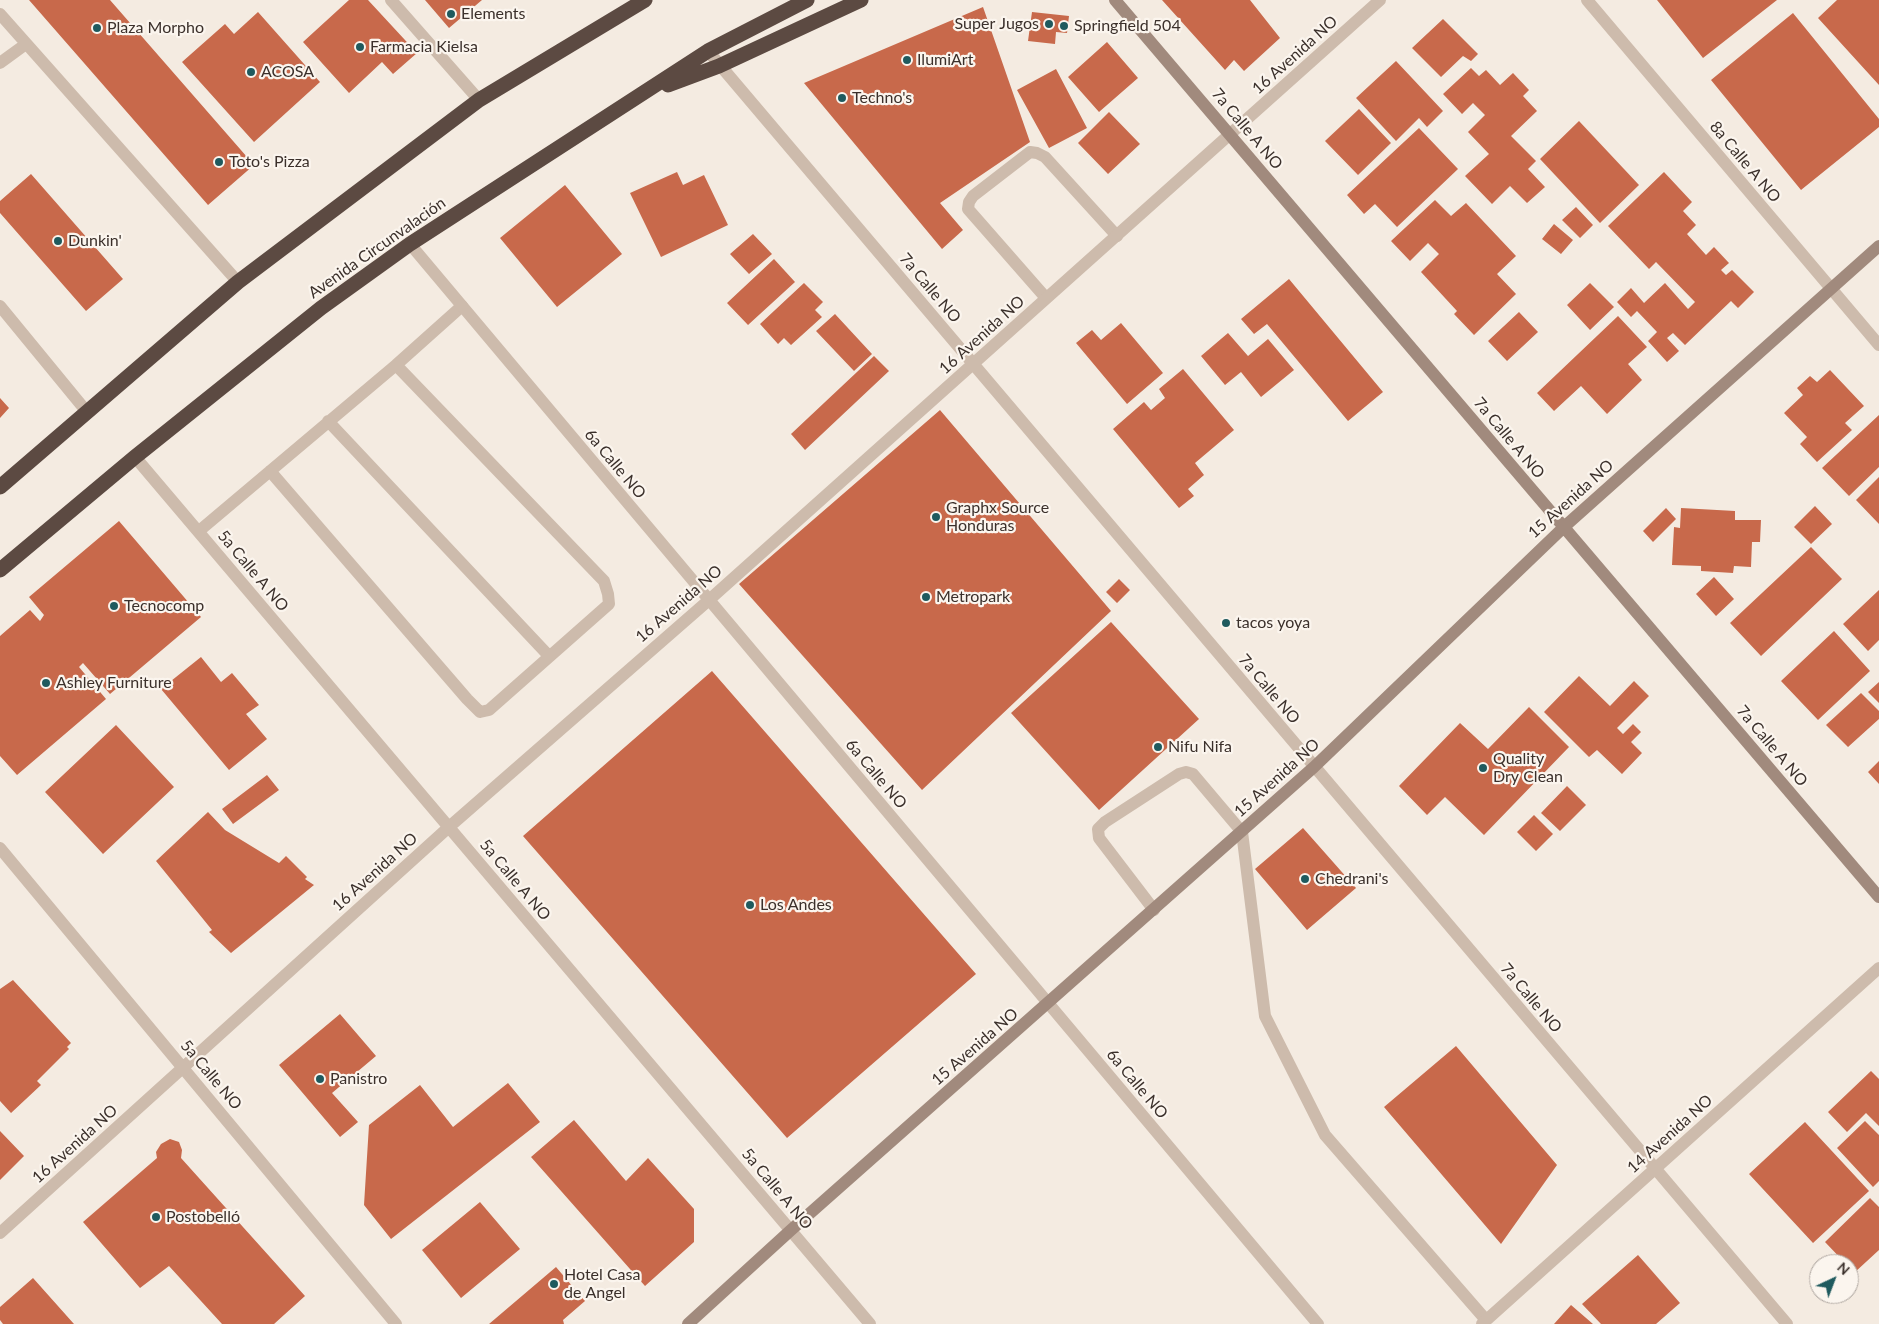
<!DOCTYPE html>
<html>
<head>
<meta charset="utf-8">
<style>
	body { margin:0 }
	#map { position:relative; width:1879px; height:1324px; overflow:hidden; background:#f4ebe1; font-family:Lato,sans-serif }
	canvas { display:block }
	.north { position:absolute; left:1809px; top:1254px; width:50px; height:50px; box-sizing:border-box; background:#fbf5ee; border:1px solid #aea6a0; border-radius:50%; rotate:43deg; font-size:14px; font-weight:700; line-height:20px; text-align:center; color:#3b302b }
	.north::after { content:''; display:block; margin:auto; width:18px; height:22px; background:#1f5a5e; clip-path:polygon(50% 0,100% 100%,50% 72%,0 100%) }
</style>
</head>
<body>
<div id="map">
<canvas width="1879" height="1324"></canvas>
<div class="north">N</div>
</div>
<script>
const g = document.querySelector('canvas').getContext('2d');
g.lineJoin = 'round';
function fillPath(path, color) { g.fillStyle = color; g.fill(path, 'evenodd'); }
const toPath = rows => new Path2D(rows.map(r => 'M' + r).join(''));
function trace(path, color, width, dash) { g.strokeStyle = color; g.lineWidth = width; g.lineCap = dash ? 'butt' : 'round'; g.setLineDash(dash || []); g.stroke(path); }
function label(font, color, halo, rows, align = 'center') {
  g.font = font + ' Lato,sans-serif'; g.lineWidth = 4.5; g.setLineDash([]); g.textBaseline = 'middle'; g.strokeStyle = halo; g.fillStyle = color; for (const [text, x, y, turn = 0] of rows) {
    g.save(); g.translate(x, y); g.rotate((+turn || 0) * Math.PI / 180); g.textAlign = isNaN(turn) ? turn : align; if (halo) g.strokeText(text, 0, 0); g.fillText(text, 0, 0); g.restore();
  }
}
fillPath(toPath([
	[29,0,110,0,254,165,208,205],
	[349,0,368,0,417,53,393,74,382,62,349,93,303,42],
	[425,0,482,0,449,28],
	[1162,0,1250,0,1280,38,1244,71,1234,60,1225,70],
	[1657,0,1777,0,1703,58],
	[1837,0,1879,0,1879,85,1818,18],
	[983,7,1030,142,940,203,963,230,942,249,804,83],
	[258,12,320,82,254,142,182,62,225,24,234,34],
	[1032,12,1069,16,1067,33,1056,32,1055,44,1028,41],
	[1793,13,1879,119,1879,127,1801,190,1711,80],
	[1443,19,1478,54,1471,61,1463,56,1441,77,1412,48],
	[1107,42,1138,78,1099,112,1068,77],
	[1396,61,1443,111,1427,127,1419,118,1396,141,1356,98],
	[1471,68,1479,76,1486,70,1500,85,1513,73,1529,90,1523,96,1537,111,1511,136,1536,161,1528,169,1545,187,1527,203,1510,186,1492,204,1465,176,1489,154,1468,132,1485,115,1473,103,1462,114,1443,94],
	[1056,69,1087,128,1049,148,1017,90],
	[1359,109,1391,143,1358,175,1325,141],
	[1109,112,1140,144,1108,174,1078,143],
	[1579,121,1639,185,1600,223,1540,159],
	[1419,128,1458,169,1397,227,1375,204,1364,214,1347,195],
	[677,172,683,185,704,175,728,225,661,257,630,193],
	[1664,172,1692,202,1683,211,1696,225,1687,234,1706,255,1714,247,1729,263,1721,270,1726,275,1732,270,1754,292,1738,308,1731,301,1685,345,1673,333,1667,338,1679,351,1667,362,1648,341,1657,332,1637,311,1631,317,1617,302,1631,288,1644,303,1665,283,1688,309,1695,302,1656,262,1649,269,1608,226],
	[31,174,123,279,86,311,0,213,0,201],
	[565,185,622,254,557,307,500,238],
	[1435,200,1451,216,1466,203,1516,256,1497,274,1516,294,1474,335,1454,314,1457,311,1421,272,1439,254,1428,243,1410,261,1391,241],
	[1576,207,1593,225,1580,238,1562,220],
	[1554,224,1573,240,1561,254,1542,239],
	[753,234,772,254,749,274,730,254],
	[774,259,795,282,748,325,727,303],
	[1289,279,1383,392,1348,421,1267,324,1254,334,1241,319],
	[804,283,823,302,815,310,822,317,791,345,784,338,778,344,760,324],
	[1590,283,1614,307,1590,330,1567,305],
	[1519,312,1538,332,1507,361,1488,341],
	[835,314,872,354,854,371,816,331],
	[1618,316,1647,347,1628,364,1642,380,1607,414,1581,386,1554,411,1537,393],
	[1121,323,1163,373,1127,404,1076,343,1092,330,1101,340],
	[1228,333,1248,356,1268,339,1294,370,1261,397,1241,372,1225,385,1201,356],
	[874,356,889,371,805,450,791,434],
	[1183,369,1234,430,1195,463,1204,475,1188,489,1194,496,1179,508,1113,429,1144,402,1151,410,1165,398,1159,389],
	[1830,370,1864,406,1845,423,1852,430,1817,462,1800,444,1807,437,1784,413,1803,395,1797,388,1810,376,1817,382],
	[0,398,9,408,0,418],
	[940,410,1111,611,922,790,739,584],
	[1879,415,1879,467,1849,496,1822,468],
	[1879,477,1879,524,1856,500],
	[1815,506,1832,524,1811,544,1794,527],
	[1666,508,1676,519,1653,542,1643,531],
	[1681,508,1735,511,1735,520,1761,520,1760,542,1752,542,1751,567,1734,566,1733,573,1701,571,1701,566,1672,565,1674,527,1680,528],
	[119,521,201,617,110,694,83,663,79,667,106,699,17,775,0,756,0,636,30,610,40,621,44,615,29,597],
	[1811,547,1842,579,1761,656,1730,623],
	[1714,577,1734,599,1716,616,1696,594],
	[1119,579,1130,590,1117,603,1106,592],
	[1879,590,1879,640,1868,651,1843,624],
	[1111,622,1199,719,1099,810,1011,713],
	[1834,631,1870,671,1818,720,1781,681],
	[201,657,221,682,232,673,259,705,246,714,267,739,229,770,161,689],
	[712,671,976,974,787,1138,523,836],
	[1579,676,1610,706,1634,681,1649,696,1617,728,1623,734,1633,724,1641,732,1631,742,1642,753,1622,774,1597,750,1589,757,1544,712],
	[1879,682,1879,703,1868,692],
	[1861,693,1879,711,1879,719,1848,747,1826,725],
	[1529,707,1569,747,1484,835,1445,797,1427,815,1399,786,1460,723,1488,749],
	[116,725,174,787,103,854,45,792],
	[1879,761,1879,784,1868,772],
	[267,775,279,790,233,824,222,809],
	[1567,786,1586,805,1560,831,1541,813],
	[208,812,225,830,279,863,286,856,307,877,305,879,314,885,231,953,209,932,212,930,156,861],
	[1534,815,1553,834,1536,851,1517,832],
	[1303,828,1356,888,1307,930,1255,869],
	[13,980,71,1043,67,1047,69,1049,37,1081,41,1085,11,1113,0,1101,0,989],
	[340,1014,376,1056,332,1093,358,1122,340,1137,279,1065],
	[1456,1046,1557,1165,1501,1244,1384,1107],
	[1871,1071,1879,1079,1879,1126,1866,1113,1847,1132,1828,1112],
	[508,1083,540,1122,391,1239,364,1205,369,1125,420,1085,453,1127],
	[574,1120,626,1181,648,1158,694,1209,694,1242,645,1286,531,1157],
	[1865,1121,1879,1135,1879,1181,1873,1187,1837,1148],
	[1805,1122,1869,1191,1813,1243,1749,1174],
	[0,1131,24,1156,0,1180],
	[170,1139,179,1142,182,1150,181,1158,305,1296,274,1324,222,1324,169,1266,140,1288,83,1222,157,1158,156,1152,161,1144],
	[1870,1198,1879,1207,1879,1250,1854,1273,1849,1267,1849,1264,1846,1264,1825,1242],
	[480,1202,520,1249,461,1298,422,1250],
	[1638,1255,1680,1303,1656,1324,1601,1324,1582,1304],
	[556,1267,585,1301,563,1320,564,1324,489,1324],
	[33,1278,74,1324,3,1324,0,1320,0,1307],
	[1571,1305,1593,1324,1554,1324]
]), '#c8694b');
trace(toPath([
	[391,0,479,100],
	[0,14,238,282],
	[0,63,26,44],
	[1046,298,968,209,969,202,973,196,1030,152,1037,153,1045,157,1117,236],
	[328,421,549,656],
	[270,471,467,699,480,712,489,710,609,604,608,594,604,581,396,365],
	[199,531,396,365,462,306],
	[1154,910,1099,838,1098,829,1105,822,1179,774,1186,772,1193,774,1242,832,1265,1016,1325,1135,1486,1320]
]), '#cdbbac', 12);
trace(toPath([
	[1587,0,1879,345],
	[708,51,1787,1324],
	[410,244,1318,1324],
	[0,306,87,412],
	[135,457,870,1324],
	[0,848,396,1324],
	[0,1233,449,827,709,600,1380,0],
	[1482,1324,1879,968]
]), '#cdbbac', 12);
trace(toPath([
	[1115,0,1879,897],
	[688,1324,791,1230,1314,767,1564,527,1879,246]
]), '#a18a7d', 12);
trace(toPath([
	[668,85,719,66,861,0],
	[0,487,238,282,479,100,645,0],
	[0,570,135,457,321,308,410,244,708,51,807,0]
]), '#5c4a42', 15);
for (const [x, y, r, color] of [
	[451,14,5,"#1f5a5e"],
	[1049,24,5,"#1f5a5e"],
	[1064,26,5,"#1f5a5e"],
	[97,28,5,"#1f5a5e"],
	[360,47,5,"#1f5a5e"],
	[907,60,5,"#1f5a5e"],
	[251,72,5,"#1f5a5e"],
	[842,98,5,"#1f5a5e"],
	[219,162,5,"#1f5a5e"],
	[58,241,5,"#1f5a5e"],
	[936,517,5,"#1f5a5e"],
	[926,597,5,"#1f5a5e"],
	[114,606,5,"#1f5a5e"],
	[1226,623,5,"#1f5a5e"],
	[46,683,5,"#1f5a5e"],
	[1158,747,5,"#1f5a5e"],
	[1483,768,5,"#1f5a5e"],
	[1305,879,5,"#1f5a5e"],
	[750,905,5,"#1f5a5e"],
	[320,1079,5,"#1f5a5e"],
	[156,1217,5,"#1f5a5e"],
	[554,1284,5,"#1f5a5e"]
]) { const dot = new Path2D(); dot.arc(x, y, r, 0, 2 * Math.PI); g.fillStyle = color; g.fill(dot); trace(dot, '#fbf5ee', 2); }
label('16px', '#3b302b', '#fbf5ee', [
	["Elements",461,14],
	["Super Jugos",1039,24,"right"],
	["Springfield 504",1074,26],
	["Plaza Morpho",107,28],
	["Farmacia Kielsa",370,47],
	["IlumiArt",917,60],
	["ACOSA",261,72],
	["Techno's",852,98],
	["Toto's Pizza",229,162],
	["Dunkin'",68,241],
	["Graphx Source",946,508],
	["Honduras",946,526],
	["Metropark",936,597],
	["Tecnocomp",124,606],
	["tacos yoya",1236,623],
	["Ashley Furniture",56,683],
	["Nifu Nifa",1168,747],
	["Quality",1493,759],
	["Dry Clean",1493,777],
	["Chedrani's",1315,879],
	["Los Andes",760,905],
	["Panistro",330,1079],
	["Postobelló",166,1217],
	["Hotel Casa",564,1275],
	["de Angel",564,1293]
], 'left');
label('16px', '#3b302b', '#fbf5ee', [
	["16 Avenida NO",1295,55,-42],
	["7a Calle A NO",1247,129,50],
	["8a Calle A NO",1745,162,50],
	["Avenida Circunvalación",377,248,-35],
	["7a Calle NO",930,288,50],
	["16 Avenida NO",982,335,-42],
	["7a Calle A NO",1509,438,50],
	["6a Calle NO",615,464,50],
	["15 Avenida NO",1571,499,-42],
	["5a Calle A NO",253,571,50],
	["16 Avenida NO",679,604,-41],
	["7a Calle NO",1269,689,50],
	["7a Calle A NO",1772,746,50],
	["6a Calle NO",876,774,50],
	["15 Avenida NO",1277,778,-42],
	["16 Avenida NO",375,872,-42],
	["5a Calle A NO",515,880,50],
	["7a Calle NO",1531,998,50],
	["15 Avenida NO",975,1047,-41],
	["5a Calle NO",211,1075,50],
	["6a Calle NO",1137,1084,50],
	["14 Avenida NO",1670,1134,-42],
	["16 Avenida NO",75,1144,-42],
	["5a Calle A NO",777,1189,50]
]);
</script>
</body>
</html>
